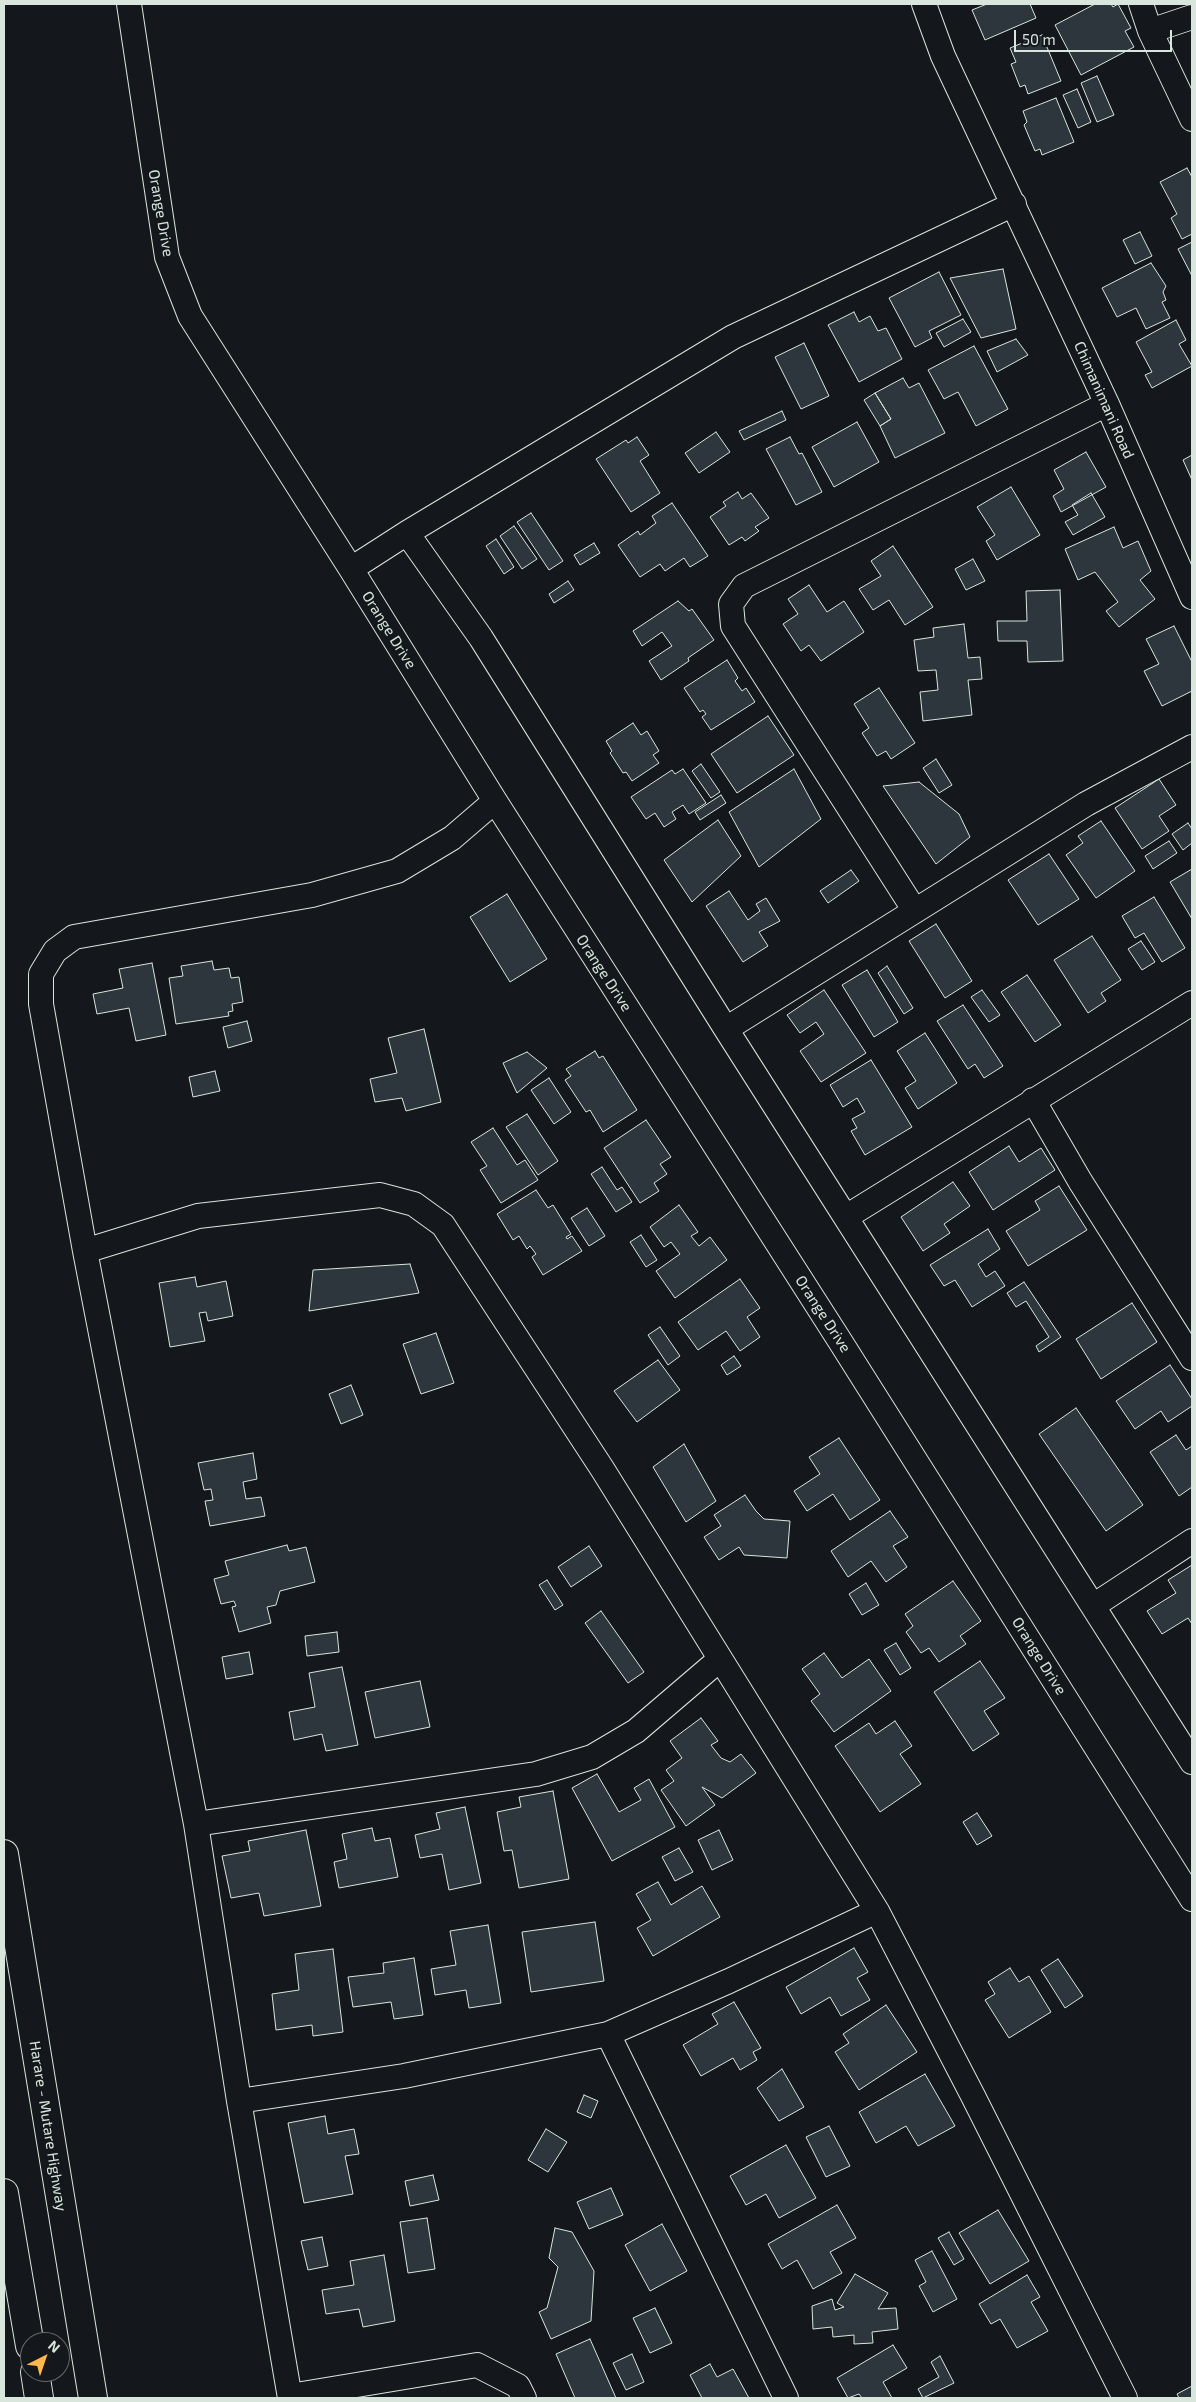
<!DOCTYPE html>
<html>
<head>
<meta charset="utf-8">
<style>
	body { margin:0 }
	#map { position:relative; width:1196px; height:2402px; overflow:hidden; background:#14181c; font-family:"Exo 2",sans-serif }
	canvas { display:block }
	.frame { position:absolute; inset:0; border:5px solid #d8e6dc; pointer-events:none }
	.north { position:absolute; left:20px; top:2332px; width:50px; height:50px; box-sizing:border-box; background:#14181c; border:1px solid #626a69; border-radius:50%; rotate:41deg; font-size:14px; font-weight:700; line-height:20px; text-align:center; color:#d8e6dc }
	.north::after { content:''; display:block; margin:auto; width:18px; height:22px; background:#ffb74d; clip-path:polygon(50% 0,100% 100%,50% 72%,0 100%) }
	.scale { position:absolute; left:1014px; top:30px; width:158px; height:22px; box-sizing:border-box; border:2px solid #d8e6dc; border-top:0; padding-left:6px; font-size:15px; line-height:18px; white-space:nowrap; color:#d8e6dc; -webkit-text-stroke:4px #14181c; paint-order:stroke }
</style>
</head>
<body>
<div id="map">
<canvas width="1196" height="2402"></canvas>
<div class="frame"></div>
<div class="north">N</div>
<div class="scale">50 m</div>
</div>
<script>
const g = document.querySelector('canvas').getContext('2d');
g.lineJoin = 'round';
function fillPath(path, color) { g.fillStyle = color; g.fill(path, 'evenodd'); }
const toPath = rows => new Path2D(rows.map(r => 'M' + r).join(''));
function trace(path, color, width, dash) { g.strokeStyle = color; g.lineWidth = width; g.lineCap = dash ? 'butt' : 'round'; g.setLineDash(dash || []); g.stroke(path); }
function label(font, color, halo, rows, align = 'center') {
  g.font = font + ' "Exo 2",sans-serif'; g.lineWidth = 4; g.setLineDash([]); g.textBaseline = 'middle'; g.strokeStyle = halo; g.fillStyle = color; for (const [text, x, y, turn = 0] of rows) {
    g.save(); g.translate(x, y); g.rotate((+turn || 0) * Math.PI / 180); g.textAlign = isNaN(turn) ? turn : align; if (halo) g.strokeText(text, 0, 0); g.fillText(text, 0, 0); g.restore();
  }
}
const building = toPath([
	[987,4,1030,4,1036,18,985,40,972,10,987,4],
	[1095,4,1111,4,1113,7,1118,4,1131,28,1125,31,1134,47,1081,75,1055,25,1095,4],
	[1042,35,1061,81,1028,94,1025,85,1020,87,1011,64,1016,62,1010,48,1042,35],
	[1097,76,1114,115,1097,122,1081,83,1097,76],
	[1077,89,1091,122,1078,128,1063,95,1077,89],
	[1056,98,1074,142,1042,155,1040,149,1035,151,1024,125,1027,122,1023,111,1056,98],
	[1187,168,1192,177,1192,234,1182,239,1171,218,1177,214,1160,182,1187,168],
	[1140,232,1152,256,1135,264,1123,240,1140,232],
	[1192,242,1192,276,1178,249,1192,242],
	[1151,263,1166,286,1163,292,1166,300,1162,302,1170,318,1146,329,1136,308,1117,317,1102,288,1151,263],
	[1003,269,1016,329,981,338,950,278,1003,269],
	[939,272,961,315,929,331,932,338,915,347,889,298,939,272],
	[854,312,859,322,870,316,878,331,886,328,902,359,859,382,828,325,854,312],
	[963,319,971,332,944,347,936,333,963,319],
	[1176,320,1186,340,1179,344,1192,366,1152,388,1145,375,1152,372,1136,342,1176,320],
	[1016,339,1028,355,997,372,987,351,1016,339],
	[804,343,829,396,801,409,775,357,804,343],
	[974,346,1008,409,976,426,958,392,944,399,928,370,974,346],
	[903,378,909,388,919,383,945,433,895,458,880,426,891,419,875,393,903,378],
	[875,393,891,419,880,426,864,400,875,393],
	[782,411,786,420,744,440,739,431,782,411],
	[857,422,879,462,834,487,812,447,857,422],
	[716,432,730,452,699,473,685,453,716,432],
	[637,437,649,455,640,461,660,493,631,512,596,459,626,440,628,443,637,437],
	[790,437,799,454,802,453,822,492,796,505,766,449,790,437],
	[1086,452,1106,487,1061,512,1053,496,1064,489,1054,470,1086,452],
	[1192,455,1192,480,1183,460,1192,455],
	[1011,487,1040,535,997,560,986,541,995,535,977,507,1011,487],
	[738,492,742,499,751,493,769,518,755,527,759,531,745,541,742,537,729,545,710,517,726,506,723,502,738,492],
	[1091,493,1105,517,1073,535,1065,522,1078,515,1072,505,1091,493],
	[672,503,708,556,690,567,684,558,665,571,660,564,640,577,618,545,638,531,640,535,656,523,652,516,672,503],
	[531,513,563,561,549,570,517,522,531,513],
	[514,526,537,559,522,569,500,536,514,526],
	[1114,527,1123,548,1138,541,1151,571,1140,580,1155,599,1119,627,1106,611,1118,602,1095,572,1078,580,1065,549,1114,527],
	[496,539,514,567,504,574,486,546,496,539],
	[594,543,600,553,580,565,574,555,594,543],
	[893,546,933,607,905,625,889,600,873,610,859,589,881,576,871,561,893,546],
	[973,559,985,581,966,590,955,569,973,559],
	[568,581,574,590,554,603,549,594,568,581],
	[809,585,827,612,844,601,864,632,821,661,809,645,801,651,783,624,798,614,788,599,809,585],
	[1060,590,1063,661,1028,662,1027,641,998,641,997,621,1027,621,1026,591,1060,590],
	[678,601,689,611,692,609,714,640,688,658,689,661,661,680,649,661,672,646,662,632,642,646,633,631,678,601],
	[964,624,968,658,980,657,982,679,968,680,972,715,923,721,920,692,938,690,936,670,918,671,914,640,934,637,933,628,964,624],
	[1174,626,1192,662,1192,691,1162,706,1144,671,1159,664,1146,639,1174,626],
	[727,660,738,678,735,681,742,691,746,688,755,702,711,730,702,717,706,714,703,710,700,712,684,688,727,660],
	[879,688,915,743,891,759,886,751,877,756,862,733,869,728,854,704,879,688],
	[768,716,794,755,737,793,711,754,768,716],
	[633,723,641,735,647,731,659,751,653,755,659,763,632,781,626,772,623,773,610,753,612,751,606,741,633,723],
	[936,759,952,785,939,793,923,768,936,759],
	[701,764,720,792,711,798,692,771,701,764],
	[683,769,706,803,689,814,683,805,672,812,676,819,664,827,655,813,646,819,631,797,672,770,675,774,683,769],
	[794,769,821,819,759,867,729,812,794,769],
	[1159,779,1176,805,1159,816,1169,831,1142,849,1115,808,1159,779],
	[919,782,959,814,970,837,936,864,883,786,919,782],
	[721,795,726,803,700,820,695,812,721,795],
	[718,820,741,856,692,902,664,860,718,820],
	[1101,821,1135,871,1096,898,1066,855,1083,843,1078,836,1101,821],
	[1188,823,1192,829,1192,843,1183,850,1172,834,1188,823],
	[1169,841,1177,853,1153,869,1145,856,1169,841],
	[1049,854,1079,899,1038,925,1008,880,1049,854],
	[1192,869,1192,919,1170,882,1192,869],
	[851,870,859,881,828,903,820,891,851,870],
	[729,891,748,920,760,911,756,904,766,898,780,921,759,932,768,946,743,962,706,906,729,891],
	[507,894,547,959,510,982,470,917,507,894],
	[1154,897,1185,948,1162,962,1144,933,1135,938,1122,916,1154,897],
	[936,924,972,981,945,998,909,941,936,924],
	[1092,936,1121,980,1101,993,1106,1001,1088,1013,1054,960,1092,936],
	[1141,941,1155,962,1142,970,1128,949,1141,941],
	[212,961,214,970,229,968,231,978,239,977,243,1002,232,1004,233,1011,228,1012,229,1016,176,1024,169,978,183,976,181,966,212,961],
	[152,963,166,1035,136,1041,129,1008,97,1014,93,994,123,988,119,969,152,963],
	[887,966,913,1008,904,1014,878,973,887,966],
	[867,970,898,1022,874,1037,842,985,867,970],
	[1027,975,1061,1025,1035,1042,1001,992,1027,975],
	[824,990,866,1053,821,1082,800,1051,824,1034,816,1022,800,1033,787,1015,824,990],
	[982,990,1000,1015,989,1022,971,997,982,990],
	[963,1005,1003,1066,984,1078,975,1064,968,1069,937,1021,963,1005],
	[247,1021,252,1041,228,1048,223,1027,247,1021],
	[424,1029,441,1102,406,1111,402,1098,375,1102,370,1079,397,1073,388,1038,424,1029],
	[925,1033,957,1083,918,1109,905,1088,916,1081,897,1051,925,1033],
	[595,1051,599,1058,603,1056,637,1110,603,1132,590,1110,586,1112,565,1080,571,1076,566,1069,595,1051],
	[527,1052,547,1068,517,1093,503,1063,527,1052],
	[871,1060,912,1127,865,1155,851,1131,857,1128,852,1119,865,1112,857,1098,843,1107,830,1085,871,1060],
	[215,1071,220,1091,193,1097,189,1077,215,1071],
	[549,1078,571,1112,554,1124,531,1090,549,1078],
	[527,1114,558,1161,538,1175,506,1127,527,1114],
	[646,1120,671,1157,660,1164,667,1174,654,1183,659,1191,640,1203,604,1148,646,1120],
	[493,1128,517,1165,525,1160,538,1180,501,1203,480,1170,487,1166,471,1142,493,1128],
	[1009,1146,1019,1162,1041,1148,1055,1170,993,1210,969,1172,1009,1146],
	[602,1167,617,1190,622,1187,632,1202,616,1212,591,1174,602,1167],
	[953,1182,970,1206,944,1224,950,1233,923,1251,901,1217,953,1182],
	[1059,1186,1087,1230,1028,1266,1006,1231,1040,1210,1035,1201,1059,1186],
	[536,1190,548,1208,553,1205,571,1234,566,1237,567,1239,572,1236,582,1251,543,1275,532,1257,536,1254,530,1246,527,1249,519,1236,513,1240,497,1214,536,1190],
	[679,1205,698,1232,691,1236,699,1246,710,1237,727,1260,675,1298,656,1271,680,1254,671,1242,664,1247,650,1227,679,1205],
	[587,1208,605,1236,589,1246,571,1218,587,1208],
	[988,1229,1000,1249,978,1264,986,1277,995,1271,1005,1286,972,1307,955,1280,944,1286,930,1265,988,1229],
	[641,1235,657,1260,646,1267,630,1242,641,1235],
	[410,1264,419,1293,309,1311,313,1270,410,1264],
	[195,1277,197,1287,226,1281,233,1316,208,1321,206,1312,199,1313,205,1341,170,1347,159,1283,195,1277],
	[740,1279,760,1308,747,1317,760,1337,740,1351,726,1331,698,1350,678,1322,740,1279],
	[1024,1282,1061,1337,1039,1352,1036,1346,1049,1337,1026,1301,1016,1307,1007,1293,1024,1282],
	[1132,1303,1157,1342,1101,1379,1076,1339,1132,1303],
	[660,1327,680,1356,668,1365,648,1335,660,1327],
	[436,1333,454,1383,421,1394,403,1344,436,1333],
	[734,1356,741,1366,727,1375,721,1365,734,1356],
	[658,1360,680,1390,637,1422,614,1391,658,1360],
	[1170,1365,1192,1399,1192,1406,1168,1422,1161,1411,1135,1429,1116,1401,1170,1365],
	[351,1385,363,1415,341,1424,329,1394,351,1385],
	[1076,1408,1143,1505,1106,1531,1039,1434,1076,1408],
	[1176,1435,1186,1450,1192,1446,1192,1487,1179,1496,1150,1452,1176,1435],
	[839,1438,880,1500,850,1520,833,1494,807,1511,794,1491,820,1474,809,1457,839,1438],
	[684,1444,716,1501,686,1522,653,1467,684,1444],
	[253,1453,257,1479,243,1482,246,1499,261,1497,265,1516,210,1526,205,1501,213,1500,211,1489,204,1490,198,1463,253,1453],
	[745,1495,756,1511,764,1519,790,1521,787,1558,744,1555,739,1547,719,1560,704,1537,721,1526,714,1515,745,1495],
	[890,1511,908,1537,893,1546,907,1567,886,1582,871,1561,848,1577,831,1551,890,1511],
	[287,1545,289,1551,306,1547,315,1582,280,1591,276,1605,267,1607,271,1623,239,1632,232,1607,236,1606,234,1601,221,1604,214,1579,229,1575,225,1561,287,1545],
	[589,1546,602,1566,571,1587,558,1567,589,1546],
	[1192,1565,1192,1624,1188,1618,1162,1634,1147,1611,1176,1593,1168,1580,1192,1565],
	[547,1580,563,1605,555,1610,539,1585,547,1580],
	[953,1581,981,1621,960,1636,966,1644,939,1662,929,1648,921,1653,906,1632,913,1626,905,1614,953,1581],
	[866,1583,879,1605,862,1615,849,1594,866,1583],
	[601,1611,644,1672,628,1683,585,1623,601,1611],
	[337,1632,339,1652,307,1656,305,1636,337,1632],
	[896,1643,911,1668,900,1675,884,1650,896,1643],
	[249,1652,253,1674,226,1679,222,1657,249,1652],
	[824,1653,842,1678,869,1659,891,1691,834,1732,811,1701,820,1694,802,1669,824,1653],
	[980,1661,1005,1698,984,1711,999,1734,973,1751,934,1692,980,1661],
	[342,1667,358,1745,326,1751,322,1734,294,1740,289,1712,315,1707,309,1673,342,1667],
	[420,1681,430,1727,375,1738,365,1692,420,1681],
	[701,1718,718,1741,711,1745,721,1758,730,1762,741,1754,756,1773,722,1798,702,1787,715,1805,686,1826,661,1790,674,1781,666,1770,682,1758,670,1741,701,1718],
	[895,1721,912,1746,900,1754,921,1784,880,1812,835,1746,869,1723,876,1734,895,1721],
	[597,1774,619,1812,641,1800,634,1788,649,1779,675,1827,612,1861,572,1788,597,1774],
	[553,1791,569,1879,519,1888,512,1850,504,1851,497,1812,521,1807,519,1797,553,1791],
	[465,1807,481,1883,449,1890,442,1854,420,1858,415,1835,440,1829,436,1813,465,1807],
	[977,1813,992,1836,977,1845,963,1822,977,1813],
	[372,1828,375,1841,390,1838,398,1877,339,1888,334,1862,347,1859,342,1834,372,1828],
	[306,1830,321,1906,264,1916,259,1893,231,1898,222,1856,250,1851,248,1841,306,1830],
	[719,1830,733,1860,712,1870,698,1840,719,1830],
	[679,1848,693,1872,675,1881,662,1857,679,1848],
	[658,1882,671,1905,702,1886,720,1917,653,1956,637,1928,651,1920,636,1894,658,1882],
	[595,1922,604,1981,531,1992,522,1932,595,1922],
	[488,1925,501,2003,469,2008,466,1990,435,1995,431,1969,456,1965,450,1931,488,1925],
	[854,1948,868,1972,857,1978,870,2000,841,2016,830,1997,801,2014,786,1987,854,1948],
	[333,1949,343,2032,313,2036,312,2025,276,2030,272,1994,299,1990,295,1954,333,1949],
	[414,1958,423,2015,394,2019,391,2002,353,2007,348,1977,384,1973,383,1963,414,1958],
	[1058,1959,1083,1996,1065,2008,1041,1970,1058,1959],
	[1010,1968,1019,1982,1029,1976,1051,2012,1009,2038,985,2000,995,1994,988,1982,1010,1968],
	[734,2002,761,2048,753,2052,757,2060,740,2070,733,2058,701,2076,683,2045,718,2024,712,2014,734,2002],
	[886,2005,917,2052,859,2090,835,2052,849,2043,843,2034,886,2005],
	[782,2069,804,2107,779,2121,757,2088,782,2069],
	[925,2074,955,2126,918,2146,906,2126,876,2143,859,2112,925,2074],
	[584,2095,598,2101,591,2118,577,2112,584,2095],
	[325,2116,328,2134,354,2129,359,2154,345,2156,353,2194,304,2203,288,2123,325,2116],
	[829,2126,850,2166,826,2177,806,2137,829,2126],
	[546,2129,567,2142,548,2172,528,2160,546,2129],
	[786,2145,816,2198,779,2218,766,2194,746,2205,730,2176,786,2145],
	[433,2175,439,2200,410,2206,405,2181,433,2175],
	[611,2188,623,2215,589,2229,577,2202,611,2188],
	[837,2205,856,2238,830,2252,842,2273,813,2289,797,2260,782,2269,768,2244,837,2205],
	[998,2210,1029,2261,990,2284,959,2233,998,2210],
	[427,2218,435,2269,408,2273,400,2222,427,2218],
	[662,2224,687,2271,650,2291,625,2245,662,2224],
	[555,2228,572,2232,594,2271,591,2321,551,2339,539,2312,547,2308,558,2267,549,2258,555,2228],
	[949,2232,964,2259,954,2265,938,2238,949,2232],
	[322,2237,328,2266,308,2270,301,2241,322,2237],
	[932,2251,957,2299,933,2312,919,2286,926,2282,915,2260,932,2251],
	[384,2255,395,2321,363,2327,359,2309,326,2314,322,2290,354,2285,350,2261,384,2255],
	[855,2274,888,2293,878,2309,896,2308,898,2329,872,2332,873,2343,854,2344,854,2335,833,2337,832,2327,813,2329,812,2306,832,2299,835,2310,844,2307,837,2303,855,2274],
	[1027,2275,1040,2297,1031,2302,1048,2331,1017,2348,1000,2319,991,2324,979,2304,1027,2275],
	[655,2308,672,2343,650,2353,633,2318,655,2308],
	[590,2339,616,2398,575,2398,556,2354,590,2339],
	[893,2345,907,2368,883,2382,892,2398,862,2398,859,2394,848,2398,837,2378,893,2345],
	[632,2354,644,2382,626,2390,613,2363,632,2354],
	[940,2356,954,2383,923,2398,918,2389,939,2377,931,2362,940,2356],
	[710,2364,717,2377,733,2369,749,2398,702,2398,690,2375,710,2364],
	[1192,2386,1192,2398,1179,2398,1177,2394,1192,2386]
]);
fillPath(building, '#2c363c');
trace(building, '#d8e6dc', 1);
const minor = toPath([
	[129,4,167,257,190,316,351,569,495,801,840,1341,1192,1899],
	[924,4,943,56,1107,404,1192,597],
	[1141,4,1150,31,1192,119],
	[1150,31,1192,17],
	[407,533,733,337,1014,204],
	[351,569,407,533,481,638,726,1029,1192,1762],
	[915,911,733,626,731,604,744,586,1107,404],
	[726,1029,1086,804,1192,747],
	[1033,1100,1080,1181,1192,1358],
	[846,1217,1192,1003],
	[85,1251,198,1216,380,1195,414,1204,443,1225,603,1470,877,1911,973,2096,1125,2398],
	[1093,1606,1192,1541],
	[196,1824,536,1774,592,1757,636,1731,719,1660],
	[608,2034,786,2398],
	[239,2101,404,2076,608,2034,729,1981,877,1911],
	[290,2396,477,2365,518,2386,524,2398],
	[290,2398,239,2101,196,1824,85,1251,41,1004,41,974,55,951,74,937,312,895,397,871,452,838,495,801]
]);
const highway = toPath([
	[4,1854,93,2398],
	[4,2193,30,2346],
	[35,2372,39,2398]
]);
trace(minor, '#d8e6dc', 26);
trace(highway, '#d8e6dc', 30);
trace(minor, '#14181c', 24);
trace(highway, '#14181c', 28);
label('15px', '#d8e6dc', '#14181c', [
	["Orange Drive",161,213,80],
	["Chimanimani Road",1104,400,66],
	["Orange Drive",389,630,58],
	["Orange Drive",604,973,57],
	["Orange Drive",823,1314,57],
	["Orange Drive",1039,1656,58],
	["Harare - Mutare Highway",48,2126,81]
]);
</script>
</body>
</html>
